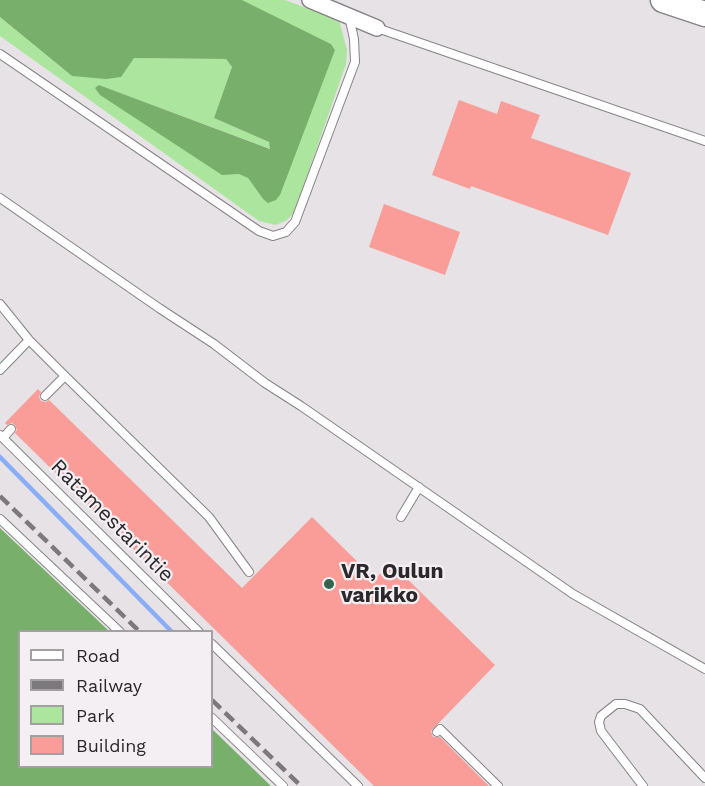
<!DOCTYPE html>
<html>
<head>
<meta charset="utf-8">
<style>
	body { margin:0 }
	#map { position:relative; width:705px; height:786px; overflow:hidden; background:#e6e2e6; font-family:"Work Sans",sans-serif }
	canvas { display:block }
	.legend { position:absolute; left:18px; top:630px; width:195px; height:138px; box-sizing:border-box; background:#f4eff3; border:2px solid #a39fa3; margin:0; padding:8px 10px; list-style:none; font-size:18px; color:#2a282a }
	.legend li { display:flex; align-items:center; gap:12px; height:30px }
	.legend b { width:30px; border:2px solid #a39fa3 }
</style>
</head>
<body>
<div id="map">
<canvas width="705" height="786"></canvas>
<ul class="legend">
<li><b style="height:8px;background:#fff"></b>Road</li>
<li><b style="height:8px;background:#7c797c"></b>Railway</li>
<li><b style="height:16px;background:#ace59e"></b>Park</li>
<li><b style="height:16px;background:#fa9c97"></b>Building</li>
</ul>
</div>
<script>
const g = document.querySelector('canvas').getContext('2d');
g.lineJoin = 'round';
function fillPath(path, color) { g.fillStyle = color; g.fill(path, 'evenodd'); }
const toPath = rows => new Path2D(rows.map(r => 'M' + r).join(''));
function trace(path, color, width, dash) { g.strokeStyle = color; g.lineWidth = width; g.lineCap = dash ? 'butt' : 'round'; g.setLineDash(dash || []); g.stroke(path); }
function label(font, color, halo, rows, align = 'center') {
  g.font = font + ' "Work Sans",sans-serif'; g.lineWidth = 4.5; g.setLineDash([]); g.textBaseline = 'middle'; g.strokeStyle = halo; g.fillStyle = color; for (const [text, x, y, turn = 0] of rows) {
    g.save(); g.translate(x, y); g.rotate((+turn || 0) * Math.PI / 180); g.textAlign = isNaN(turn) ? turn : align; if (halo) g.strokeText(text, 0, 0); g.fillText(text, 0, 0); g.restore();
  }
}
fillPath(toPath([
	[242,0,285,0,339,20,347,50,346,64,295,211,287,220,276,225,259,221,0,36,0,17,72,76,134,58,226,59,232,67,214,118,269,142,271,149,99,85,248,178,263,199,335,50,331,44]
]), '#ace59e');
fillPath(toPath([
	[0,0,242,0,331,44,335,50,280,195,276,200,268,203,263,199,248,178,239,174,222,175,100,95,95,88,99,85,270,149,269,142,214,118,232,67,226,59,134,58,121,77,106,79,72,76,0,17],
	[0,528,109,631,20,632,20,766,212,766,212,729,271,786,0,786]
]), '#78b06b');
trace(toPath([
	[0,457,172,632]
]), '#89adf7', 4.5);
fillPath(toPath([
	[459,100,497,114,501,101,540,115,531,138,631,173,608,235,471,186,470,189,432,175],
	[384,204,460,232,445,275,369,247],
	[38,389,41,392,39,397,41,401,46,402,49,400,242,588,312,517,375,579,391,563,495,665,431,731,433,737,440,737,489,786,374,786,15,433,17,430,15,425,12,423,7,425,5,423]
]), '#fa9c97');
const lane = toPath([
	[377,28,705,141],
	[0,54,259,231,273,236,286,232,295,222,355,62,354,39,349,16],
	[0,198,159,308,214,344,265,383,301,406,573,594,705,669],
	[0,304,29,340,65,376,209,517,249,572],
	[0,370,29,340],
	[45,396,65,376],
	[0,435,199,632],
	[3,438,11,429],
	[401,517,419,487],
	[0,519,120,632],
	[212,644,358,786],
	[212,718,283,786],
	[437,732,440,729,498,786],
	[643,786,601,731,599,722,601,716,616,704,625,704,640,709,705,778]
]);
const street = toPath([
	[310,0,377,28]
]);
const primary = toPath([
	[663,0,705,14]
]);
trace(lane, '#868286', 10);
trace(street, '#868286', 18);
trace(primary, '#868286', 27);
trace(lane, '#fff', 8);
trace(street, '#fff', 15);
trace(primary, '#fff', 24);
trace(toPath([
	[0,496,140,632],
	[212,700,301,786]
]), '#7c797c', 4.5, [12, 6]);
for (const [x, y, r, color] of [
	[329,584,6,"#31664c"]
]) { const dot = new Path2D(); dot.arc(x, y, r, 0, 2 * Math.PI); g.fillStyle = color; g.fill(dot); trace(dot, '#f4eff3', 2); }
label('21px', '#2a282a', '#f4eff3', [
	["Ratamestarintie",112,521,45]
]);
label('bold 21px', '#2a282a', '#f4eff3', [
	["VR, Oulun",341,572],
	["varikko",341,596]
], 'left');
</script>
</body>
</html>
